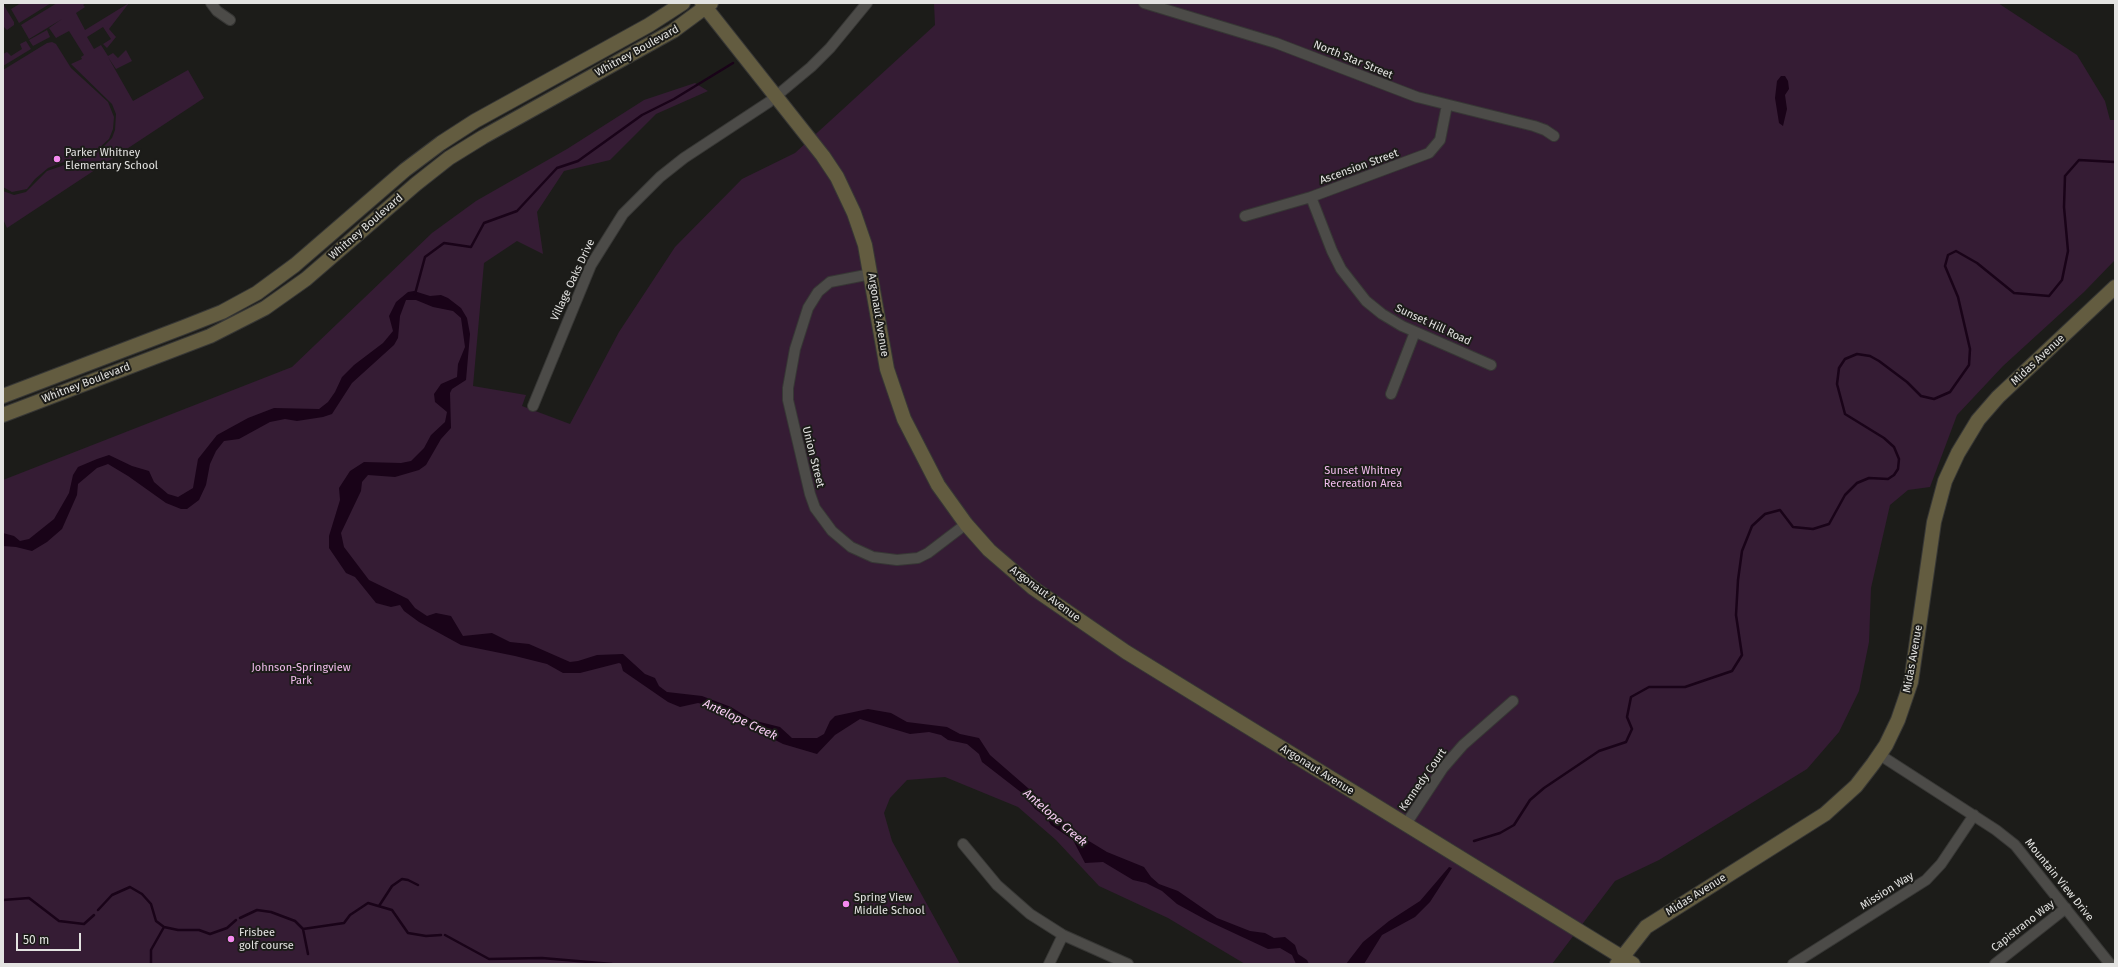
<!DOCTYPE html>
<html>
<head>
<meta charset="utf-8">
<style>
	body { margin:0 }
	#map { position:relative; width:2118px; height:967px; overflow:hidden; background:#1c1c19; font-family:"Fira Sans",sans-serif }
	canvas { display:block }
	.frame { position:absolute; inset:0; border:4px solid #e3e3e1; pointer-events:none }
	.scale { position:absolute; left:16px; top:933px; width:65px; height:18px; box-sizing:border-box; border:2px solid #e3e3e1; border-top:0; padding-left:5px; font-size:12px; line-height:14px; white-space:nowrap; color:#e3e3e1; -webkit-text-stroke:3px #1c1c19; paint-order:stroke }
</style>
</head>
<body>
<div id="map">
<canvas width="2118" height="967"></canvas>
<div class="frame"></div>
<div class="scale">50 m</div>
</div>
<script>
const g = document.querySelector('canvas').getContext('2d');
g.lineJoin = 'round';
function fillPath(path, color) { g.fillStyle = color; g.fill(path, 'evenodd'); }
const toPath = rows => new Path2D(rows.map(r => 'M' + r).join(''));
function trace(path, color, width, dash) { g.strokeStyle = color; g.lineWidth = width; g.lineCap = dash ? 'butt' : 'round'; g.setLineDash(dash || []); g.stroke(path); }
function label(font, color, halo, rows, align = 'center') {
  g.font = font + ' "Fira Sans",sans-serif'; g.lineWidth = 4; g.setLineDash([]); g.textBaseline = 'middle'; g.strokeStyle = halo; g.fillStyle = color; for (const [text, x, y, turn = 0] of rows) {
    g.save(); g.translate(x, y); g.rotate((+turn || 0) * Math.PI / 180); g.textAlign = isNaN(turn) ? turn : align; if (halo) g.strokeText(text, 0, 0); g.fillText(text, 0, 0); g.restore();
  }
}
fillPath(toPath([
	[21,3,51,3,19,23,11,9],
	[57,3,86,3,83,5,85,7,76,13,85,30,129,3,109,29,116,37,107,48,103,44,111,39,103,27,87,37,94,49,101,45,108,56,113,53,118,58,126,50,132,61,116,69,108,57,133,101,188,70,204,98,7,228,3,219,3,191,14,195,26,192,47,171,79,160,102,148,112,138,115,130,116,114,112,104,71,64,82,59,81,57,84,55,69,31,56,38,49,28,62,19,29,39,21,25],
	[934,3,1998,3,2077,55,2105,101,2110,120,2115,120,2115,260,2084,292,2003,366,1957,415,1930,487,1908,490,1890,505,1871,588,1869,642,1859,691,1839,732,1807,769,1659,860,1615,881,1552,964,1245,964,1168,918,1099,886,1056,840,1018,807,945,777,907,780,890,798,884,813,892,841,960,964,3,964,3,480,292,367,432,233,476,201,567,149,644,100,695,83,708,91,656,114,610,160,564,171,537,212,543,254,517,241,484,263,473,386,526,395,522,406,570,424,619,332,675,247,742,179,795,153,935,25],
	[3,4,14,22,14,25,7,30,3,26],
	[47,30,50,37,33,46,29,40],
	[26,41,31,49,3,66,3,54,7,52,11,56,22,49,20,44],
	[47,43,52,42,56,44,71,68,108,102,114,117,113,129,109,139,99,148,48,168,35,179,27,189,12,192,3,187,3,70]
]), '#351c34');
fillPath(toPath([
	[1781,76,1785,76,1788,81,1789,89,1785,95,1787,109,1783,126,1779,123,1775,98,1777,81],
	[414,291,430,296,441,295,448,298,461,308,467,318,470,334,466,380,452,389,450,393,451,428,441,439,426,465,419,470,395,477,368,475,362,482,361,491,341,533,344,547,369,580,408,599,415,608,427,616,436,613,451,616,463,636,492,633,510,642,529,644,570,662,578,661,597,655,623,654,645,674,655,678,659,686,667,692,702,696,731,707,752,720,780,727,792,738,817,738,824,734,830,721,835,716,868,709,891,713,907,722,947,727,960,734,979,738,990,755,1036,795,1058,817,1084,838,1107,852,1144,867,1151,877,1159,884,1178,891,1217,918,1250,931,1265,933,1274,938,1285,937,1295,945,1298,954,1307,960,1309,964,1296,964,1292,955,1280,948,1268,949,1208,921,1177,904,1162,891,1146,883,1133,880,1103,862,1085,863,1073,840,1051,825,1046,817,1035,809,1022,793,982,762,979,754,967,744,948,740,941,735,929,732,910,734,860,719,835,735,817,754,783,744,706,705,698,703,680,707,668,702,623,671,621,664,619,663,580,673,563,673,547,664,515,656,461,645,419,622,404,611,400,605,391,607,376,603,355,577,346,573,329,548,329,536,340,500,339,488,350,471,364,462,401,463,411,461,424,448,431,435,445,422,447,412,435,402,434,394,441,384,457,377,458,364,465,347,461,318,453,311,433,307,416,300,406,300,400,316,398,338,394,345,352,383,332,414,323,417,297,421,285,419,270,422,239,439,224,441,216,451,210,464,206,485,199,500,187,509,181,509,166,503,128,476,108,464,97,468,78,484,77,495,62,529,47,542,32,551,16,547,3,546,3,533,14,536,20,541,29,539,54,519,69,493,73,475,78,467,97,459,109,455,132,466,149,471,154,482,168,494,178,497,193,488,198,459,217,435,248,418,274,408,319,409,328,402,335,392,342,377,354,365,383,343,393,331,389,316,396,302,408,292],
	[1449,867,1452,868,1430,902,1415,917,1382,935,1364,964,1346,964,1363,942,1389,921,1420,901]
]), '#190318');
trace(toPath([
	[415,294,425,257,444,243,471,247,484,223,517,211,557,168,578,161,642,115,674,99,733,63],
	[1474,841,1500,833,1514,825,1530,800,1544,788,1599,751,1626,742,1632,729,1627,717,1631,697,1649,687,1685,687,1732,671,1742,655,1736,615,1738,580,1742,551,1752,526,1765,514,1780,510,1793,527,1813,529,1829,524,1845,495,1857,483,1869,478,1888,479,1894,475,1898,469,1899,459,1894,447,1884,438,1845,414,1837,384,1839,368,1845,359,1857,354,1870,356,1879,361,1907,382,1921,396,1934,399,1950,392,1969,365,1970,349,1958,297,1945,266,1948,255,1956,251,1977,263,2014,293,2049,296,2062,280,2068,251,2064,207,2065,176,2079,160,2115,162],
	[3,900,29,898,59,921,84,924,94,915],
	[379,906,392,886,402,879,408,880,418,885],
	[98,910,112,895,130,887,142,894,151,904,156,921,164,927,178,930,199,930,210,934,227,928,236,920],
	[240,918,257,910,271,912,295,921,303,929,344,923,350,915,368,903,392,910,408,933,426,936,441,935],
	[303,929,308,954],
	[445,935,489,959,542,958,612,964],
	[151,964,151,950,164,927]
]), '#190318', 2.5);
const street = toPath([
	[211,3,217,11,230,20],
	[1144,3,1276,43,1417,97,1534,126,1545,130,1554,136],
	[1311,197,1332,251,1341,269,1366,301,1382,314,1402,326,1491,365],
	[1245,216,1311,197,1429,153,1440,140,1447,105],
	[871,274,830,282,818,292,808,308,795,349,788,388,788,400,810,494,815,508,832,531,851,547,873,557,897,560,918,558,928,553,966,524],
	[1391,394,1415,332],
	[533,406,591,265,623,214,660,177,684,158,769,102,811,67,830,48,867,3],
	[1880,755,1996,830,2015,845,2110,964],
	[1406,824,1443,768,1463,745,1513,701],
	[963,844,997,885,1030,914,1063,935,1128,964],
	[1049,964,1063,935],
	[1793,964,1926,880,1941,864,1974,815],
	[1995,964,2066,908]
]);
const secondary = toPath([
	[702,3,823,156,837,177,854,213,865,245,887,369,904,419,938,485,966,524,989,550,1033,588,1126,652,1633,964],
	[3,396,184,327,222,312,257,293,295,265,405,170,441,143,475,121,649,25,683,3],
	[3,415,210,336,265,308,306,279,416,184,449,158,483,137,673,31,711,3],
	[1617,964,1646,927,1825,814,1856,786,1873,764,1886,745,1898,720,1911,682,1934,522,1945,481,1958,453,1978,420,1998,397,2115,287]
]);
trace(street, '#373735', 12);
trace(secondary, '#373735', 16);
trace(street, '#4c4b48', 10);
trace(secondary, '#635c40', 14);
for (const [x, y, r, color] of [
	[57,159,4,"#f589ef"],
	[846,904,4,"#f589ef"],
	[231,939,4,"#f589ef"]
]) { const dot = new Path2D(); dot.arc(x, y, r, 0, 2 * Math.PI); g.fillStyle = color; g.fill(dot); trace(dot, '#1c1c19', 1.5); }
label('11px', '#e3e3e1', '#1c1c19', [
	["Whitney Boulevard",637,51,-29],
	["North Star Street",1353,60,22],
	["Ascension Street",1359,167,-20],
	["Whitney Boulevard",366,227,-41],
	["Village Oaks Drive",573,280,-65],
	["Argonaut Avenue",878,315,81],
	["Sunset Hill Road",1433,325,25],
	["Midas Avenue",2038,360,-43],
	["Whitney Boulevard",86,383,-21],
	["Union Street",813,457,76],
	["Argonaut Avenue",1045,594,37],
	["Midas Avenue",1913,659,-80],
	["Argonaut Avenue",1317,770,32],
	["Kennedy Court",1423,780,-55],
	["Mountain View Drive",2059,880,51],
	["Mission Way",1887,891,-32],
	["Midas Avenue",1696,895,-32],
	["Capistrano Way",2023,926,-38]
]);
label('11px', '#e3e3e1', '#1c1c19', [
	["Parker Whitney",65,153],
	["Elementary School",65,166],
	["Spring View",854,898],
	["Middle School",854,911],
	["Frisbee",239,933],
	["golf course",239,946]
], 'left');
label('11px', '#f3beee', '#1c1c19', [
	["Sunset Whitney",1363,471],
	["Recreation Area",1363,484],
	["Johnson-Springview",301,668],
	["Park",301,681]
]);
label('italic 12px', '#facff6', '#1c1c19', [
	["Antelope Creek",740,720,25],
	["Antelope Creek",1055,818,41]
]);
</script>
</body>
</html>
